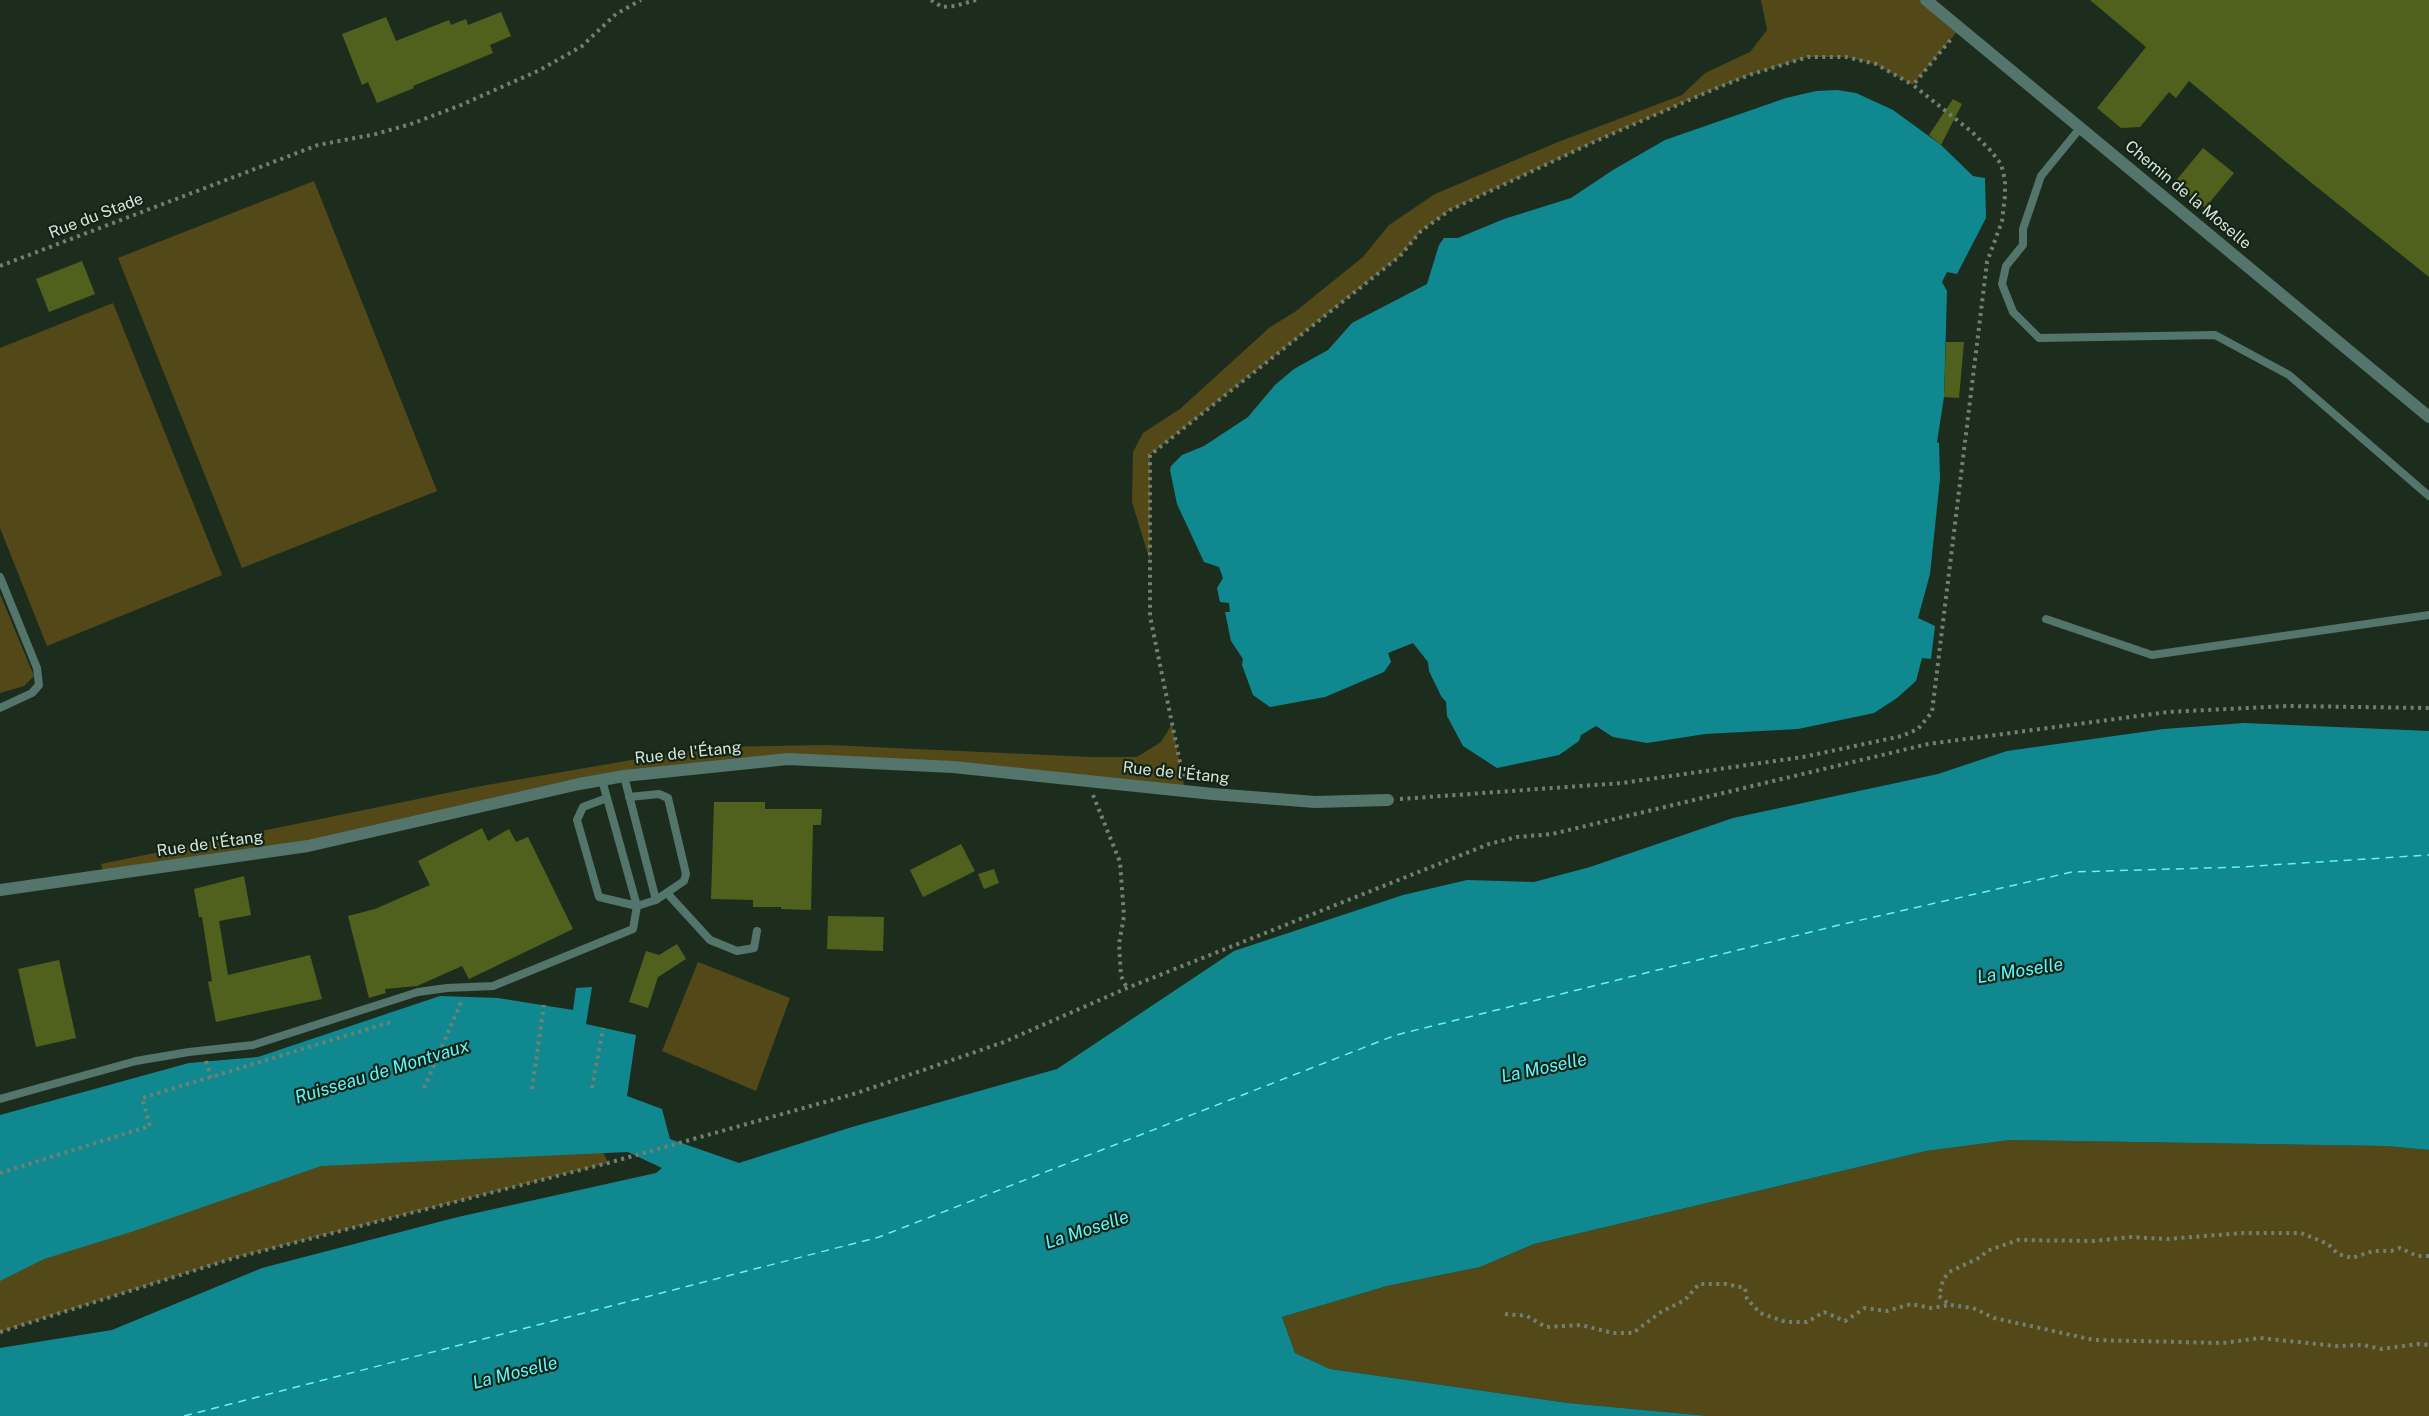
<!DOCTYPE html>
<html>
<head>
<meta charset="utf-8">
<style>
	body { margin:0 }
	canvas { display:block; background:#1c2d1e }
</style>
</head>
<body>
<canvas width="2429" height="1416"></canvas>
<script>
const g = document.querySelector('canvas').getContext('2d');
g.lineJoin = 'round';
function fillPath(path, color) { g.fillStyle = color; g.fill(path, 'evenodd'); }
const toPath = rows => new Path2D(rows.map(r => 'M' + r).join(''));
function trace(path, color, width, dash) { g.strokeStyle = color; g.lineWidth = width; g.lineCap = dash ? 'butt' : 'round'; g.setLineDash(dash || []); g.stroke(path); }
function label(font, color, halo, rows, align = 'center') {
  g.font = font + ' "Public Sans",sans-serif'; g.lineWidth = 4.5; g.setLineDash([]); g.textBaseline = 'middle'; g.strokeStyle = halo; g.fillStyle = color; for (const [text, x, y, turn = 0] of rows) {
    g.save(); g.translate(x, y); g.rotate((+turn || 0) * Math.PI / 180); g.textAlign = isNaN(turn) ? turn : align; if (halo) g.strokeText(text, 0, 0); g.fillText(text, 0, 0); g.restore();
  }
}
fillPath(toPath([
	[1761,0,1926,0,1960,28,1913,85,1875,64,1846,57,1808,57,1749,75,1712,90,1598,140,1450,210,1421,231,1400,256,1150,455,1150,561,1132,502,1133,452,1143,433,1180,409,1269,328,1296,311,1363,257,1389,225,1435,194,1558,142,1682,95,1705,73,1750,52,1767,30],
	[314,181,437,491,242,568,118,258],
	[113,303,222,575,47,646,0,528,0,348],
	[0,594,34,676,24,686,0,693],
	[1172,724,1185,790,788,759,624,776,308,846,104,876,101,864,481,786,649,757,718,747,828,745,1091,757,1137,757,1161,742],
	[698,962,790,998,756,1091,662,1051],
	[263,1138,601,1147,608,1163,234,1258,0,1332,0,1246],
	[2010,1140,2386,1146,2429,1150,2429,1416,1708,1416,1568,1403,1330,1369,1295,1353,1282,1317,1387,1286,1480,1267,1534,1244,1926,1151]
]), '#534817');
fillPath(toPath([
	[1837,90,1856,93,1893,110,1941,145,1973,176,1985,178,1986,218,1957,274,1947,272,1942,282,1947,291,1944,397,1937,442,1939,443,1940,479,1930,574,1918,618,1935,626,1931,659,1922,658,1916,681,1897,698,1874,713,1798,729,1705,734,1647,743,1613,737,1596,726,1581,735,1579,741,1559,755,1497,768,1463,746,1447,716,1446,702,1441,696,1429,671,1428,662,1413,643,1388,653,1391,662,1384,672,1325,697,1270,707,1253,695,1242,665,1243,659,1231,641,1225,612,1230,612,1229,603,1220,602,1217,588,1223,578,1219,567,1204,562,1177,504,1170,470,1171,466,1182,455,1204,446,1248,417,1275,385,1294,369,1328,350,1352,323,1427,284,1439,245,1444,238,1458,238,1504,219,1571,198,1613,170,1665,140,1786,98,1816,91],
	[2244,723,2429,731,2429,1150,2386,1146,2010,1140,1926,1151,1534,1244,1480,1267,1387,1286,1282,1317,1295,1353,1330,1369,1568,1403,1708,1416,0,1416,0,1348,112,1330,262,1268,458,1217,656,1173,662,1168,628,1152,321,1166,134,1231,44,1259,0,1281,0,1115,189,1063,258,1057,440,996,498,998,573,1010,576,988,592,987,586,1024,636,1035,627,1096,662,1109,670,1139,739,1163,852,1127,1057,1069,1234,951,1403,895,1467,880,1534,882,1590,867,1733,818,1938,774,2007,751,2164,729]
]), '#10888f');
trace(toPath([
	[184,1416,879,1237,1396,1035,1839,925,2072,872,2240,867,2429,855]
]), '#62f4fd', 1.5, [8, 6]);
fillPath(toPath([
	[2090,0,2429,0,2429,277,2303,176,2189,81,2176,98,2169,92,2140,127,2121,128,2097,108,2146,47],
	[501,12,511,36,490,45,493,53,413,86,414,88,377,103,368,82,362,85,342,34,386,17,396,41,449,20,451,25,466,19,468,25],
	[1953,99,1962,104,1941,145,1929,135],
	[2203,148,2234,173,2205,208,2174,183],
	[82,261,95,294,49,312,36,279],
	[1946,342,1964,342,1959,398,1944,397],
	[714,802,765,802,765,809,822,809,821,825,813,825,811,910,781,909,781,907,753,907,753,900,711,899],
	[482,828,488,841,509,829,516,842,528,837,573,929,469,979,462,966,417,986,385,989,386,993,369,998,348,916,375,909,430,885,418,861],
	[961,844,975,871,923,897,910,870],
	[994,869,999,883,984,889,978,874],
	[244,876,251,915,219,921,228,975,310,955,322,999,216,1022,208,982,212,981,202,917,199,917,194,889],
	[828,916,884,917,883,951,827,949],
	[677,944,686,959,658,977,648,1008,629,1002,646,951,659,955],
	[59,960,76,1038,36,1047,18,969]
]), '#50611d');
trace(toPath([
	[931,0,942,7,955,6,976,0],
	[0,266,318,145,376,134,411,124,461,105,540,70,582,46,616,14,641,0],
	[1183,777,1150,616,1150,455,1400,256,1421,231,1450,210,1598,140,1712,90,1749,75,1808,57,1846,57,1876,64,1913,85],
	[1093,795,1120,862,1124,916,1119,944,1121,976,1127,988],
	[1400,799,1622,783,1803,757,1902,736,1918,729,1932,712,1987,262,2002,221,2005,196,2005,180,2001,164,1991,151,1972,132,1913,85,1952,38],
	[206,1061,211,1077],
	[424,1088,462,1000],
	[592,1088,603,1028],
	[532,1089,544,1005],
	[0,1173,150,1126,142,1098,394,1021],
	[2429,1256,2417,1256,2400,1248,2391,1251,2373,1251,2352,1258,2338,1254,2328,1244,2301,1233,2243,1233,2167,1239,2131,1237,2094,1241,2018,1240,1987,1251,1981,1257,1949,1272,1943,1280,1939,1296,1950,1305,1973,1308,1994,1318,2094,1340,2223,1343,2260,1338,2336,1346,2363,1345,2382,1349,2417,1344,2429,1345],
	[1505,1314,1527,1316,1546,1327,1581,1325,1613,1333,1633,1333,1661,1312,1685,1300,1699,1284,1726,1284,1745,1288,1747,1299,1760,1313,1786,1322,1807,1322,1824,1312,1845,1321,1865,1308,1887,1311,1911,1304,1931,1308,1950,1305],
	[0,1332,234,1258,608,1163,857,1093,1004,1042,1127,988,1489,844,1517,837,1552,834,1928,744,2168,712,2287,706,2429,708]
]), '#718073', 4, [3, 4.5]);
trace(toPath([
	[2081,127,2041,176,2023,229,2023,245,2006,266,2002,284,2013,312,2039,338,2215,335,2289,375,2429,496],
	[0,577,37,668,39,685,32,693,0,708],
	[2046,619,2152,655,2429,615],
	[602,780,637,906,599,897,577,820,583,807,607,798],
	[629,797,659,794,668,798,686,874,684,881,656,900],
	[667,893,710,940,737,951,754,948,757,931],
	[0,1099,136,1061,189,1052,253,1045,418,992,447,988,493,986,633,929,637,906,656,900,624,776]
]), '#53756b', 8);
trace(toPath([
	[1926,0,2429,417],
	[0,890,308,846,579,784,624,776,788,759,953,767,1213,794,1315,802,1388,800]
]), '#53756b', 12);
label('16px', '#d8e4da', '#122415', [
	["Chemin de la Moselle",2188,195,40],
	["Rue du Stade",96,216,-21],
	["Rue de l'Étang",688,753,-6],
	["Rue de l'Étang",1176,773,6],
	["Rue de l'Étang",210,844,-8]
]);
label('italic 18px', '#62f4fd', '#122415', [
	["La Moselle",2020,971,-9],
	["La Moselle",1544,1068,-12],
	["Ruisseau de Montvaux",382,1072,-17],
	["La Moselle",1087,1230,-18],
	["La Moselle",515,1373,-14]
]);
</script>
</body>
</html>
